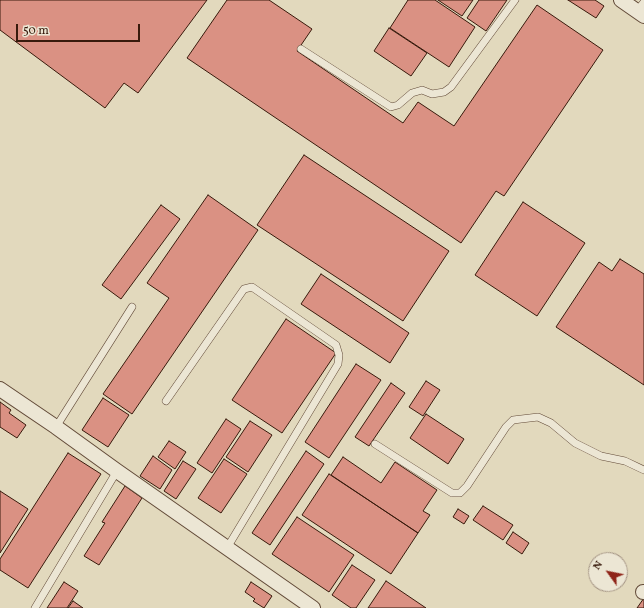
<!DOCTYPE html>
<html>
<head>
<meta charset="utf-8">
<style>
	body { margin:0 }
	#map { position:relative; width:644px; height:608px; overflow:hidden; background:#e2d9bd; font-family:Vollkorn,serif }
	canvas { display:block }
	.north { position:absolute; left:588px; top:552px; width:40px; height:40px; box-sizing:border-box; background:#ece6d4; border:1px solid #a49484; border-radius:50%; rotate:303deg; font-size:11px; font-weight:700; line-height:16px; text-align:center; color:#381a0c }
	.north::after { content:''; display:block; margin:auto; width:14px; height:18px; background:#8f2418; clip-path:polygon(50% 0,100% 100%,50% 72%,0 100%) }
	.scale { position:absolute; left:16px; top:24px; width:124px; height:18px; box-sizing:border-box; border:2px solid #381a0c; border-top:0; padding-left:5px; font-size:12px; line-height:14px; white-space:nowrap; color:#381a0c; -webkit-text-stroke:3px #ece6d4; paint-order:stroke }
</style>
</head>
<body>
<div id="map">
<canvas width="644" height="608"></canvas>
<div class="north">N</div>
<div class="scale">50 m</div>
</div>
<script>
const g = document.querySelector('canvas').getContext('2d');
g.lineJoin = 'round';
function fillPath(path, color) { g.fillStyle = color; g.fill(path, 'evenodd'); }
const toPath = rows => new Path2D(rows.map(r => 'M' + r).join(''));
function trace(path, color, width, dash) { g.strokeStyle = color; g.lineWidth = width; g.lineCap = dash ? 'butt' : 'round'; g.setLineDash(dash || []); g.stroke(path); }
const building = toPath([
	[0,0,207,0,138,93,124,83,105,108,0,30,0,0],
	[227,0,269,0,312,29,297,51,403,123,418,102,454,126,537,5,603,50,504,196,496,191,461,243,187,58,227,0],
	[408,0,435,0,475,27,449,67,390,28,408,0],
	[438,0,473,0,462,16,438,0],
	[479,0,507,0,486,31,467,18,479,0],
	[568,0,595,0,604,6,596,18,568,0],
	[389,28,427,53,411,76,374,51,389,28],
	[304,155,449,251,403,321,257,225,304,155],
	[208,195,258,230,132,414,103,394,169,298,147,283,208,195],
	[523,202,585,243,537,316,475,275,523,202],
	[161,205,180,219,121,299,102,285,161,205],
	[620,259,644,274,644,385,556,327,599,262,612,271,620,259],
	[321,274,409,333,390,363,301,304,321,274],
	[286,319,336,353,282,433,232,400,286,319],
	[356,364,381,380,329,458,305,442,356,364],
	[426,381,440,390,423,416,409,407,426,381],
	[391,383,405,393,369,446,355,437,391,383],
	[103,398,129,415,108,447,82,430,103,398],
	[0,402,11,410,9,413,26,425,17,438,0,427,0,402],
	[426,414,464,439,448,464,410,438,426,414],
	[226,419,241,429,212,473,197,463,226,419],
	[250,421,272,435,248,472,226,457,250,421],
	[169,441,186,452,175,469,158,457,169,441],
	[306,451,324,464,270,545,252,533,306,451],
	[68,453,101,474,28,588,0,570,0,559,68,453],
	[153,456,172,470,160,489,140,476,153,456],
	[343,457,381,483,395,462,437,490,423,511,430,515,418,533,331,475,343,457],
	[224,459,247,474,221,513,198,498,224,459],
	[183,461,196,469,176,499,164,491,183,461],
	[329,474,418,533,391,574,302,515,329,474],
	[125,486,142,498,99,565,84,556,105,523,102,522,125,486],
	[0,491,28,509,0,553,0,491],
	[483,506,513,525,503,540,473,520,483,506],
	[458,509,469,516,464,524,453,517,458,509],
	[297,517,354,555,329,592,272,554,297,517],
	[513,532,529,543,522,554,506,543,513,532],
	[352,565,375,580,356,608,351,608,332,595,352,565],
	[386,581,426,608,368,608,386,581],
	[64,582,78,591,67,608,47,608,64,582],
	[251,582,272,596,264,608,253,601,255,599,245,592,251,582],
	[644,598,644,608,637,608,644,598],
	[73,601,83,608,68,608,73,601]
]);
fillPath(building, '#da9183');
trace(building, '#381a0c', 1);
const lane = toPath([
	[637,11,644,2],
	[301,49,391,107,398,105,412,93,422,90,432,94,444,92,451,87,515,0],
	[166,401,244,289,252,287,336,345,339,355,338,364,227,548],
	[56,427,132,307],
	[375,444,452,493,460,493,467,486,506,427,513,420,538,417,551,423,575,443,601,456,625,461,644,470],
	[35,608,117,471]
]);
const street = toPath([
	[621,0,644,16],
	[0,389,56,427,117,471,313,608],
	[643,592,644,592]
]);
trace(lane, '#624a38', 8);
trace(street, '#624a38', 16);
trace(lane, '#ece6d4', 7);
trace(street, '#ece6d4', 14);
</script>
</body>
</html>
